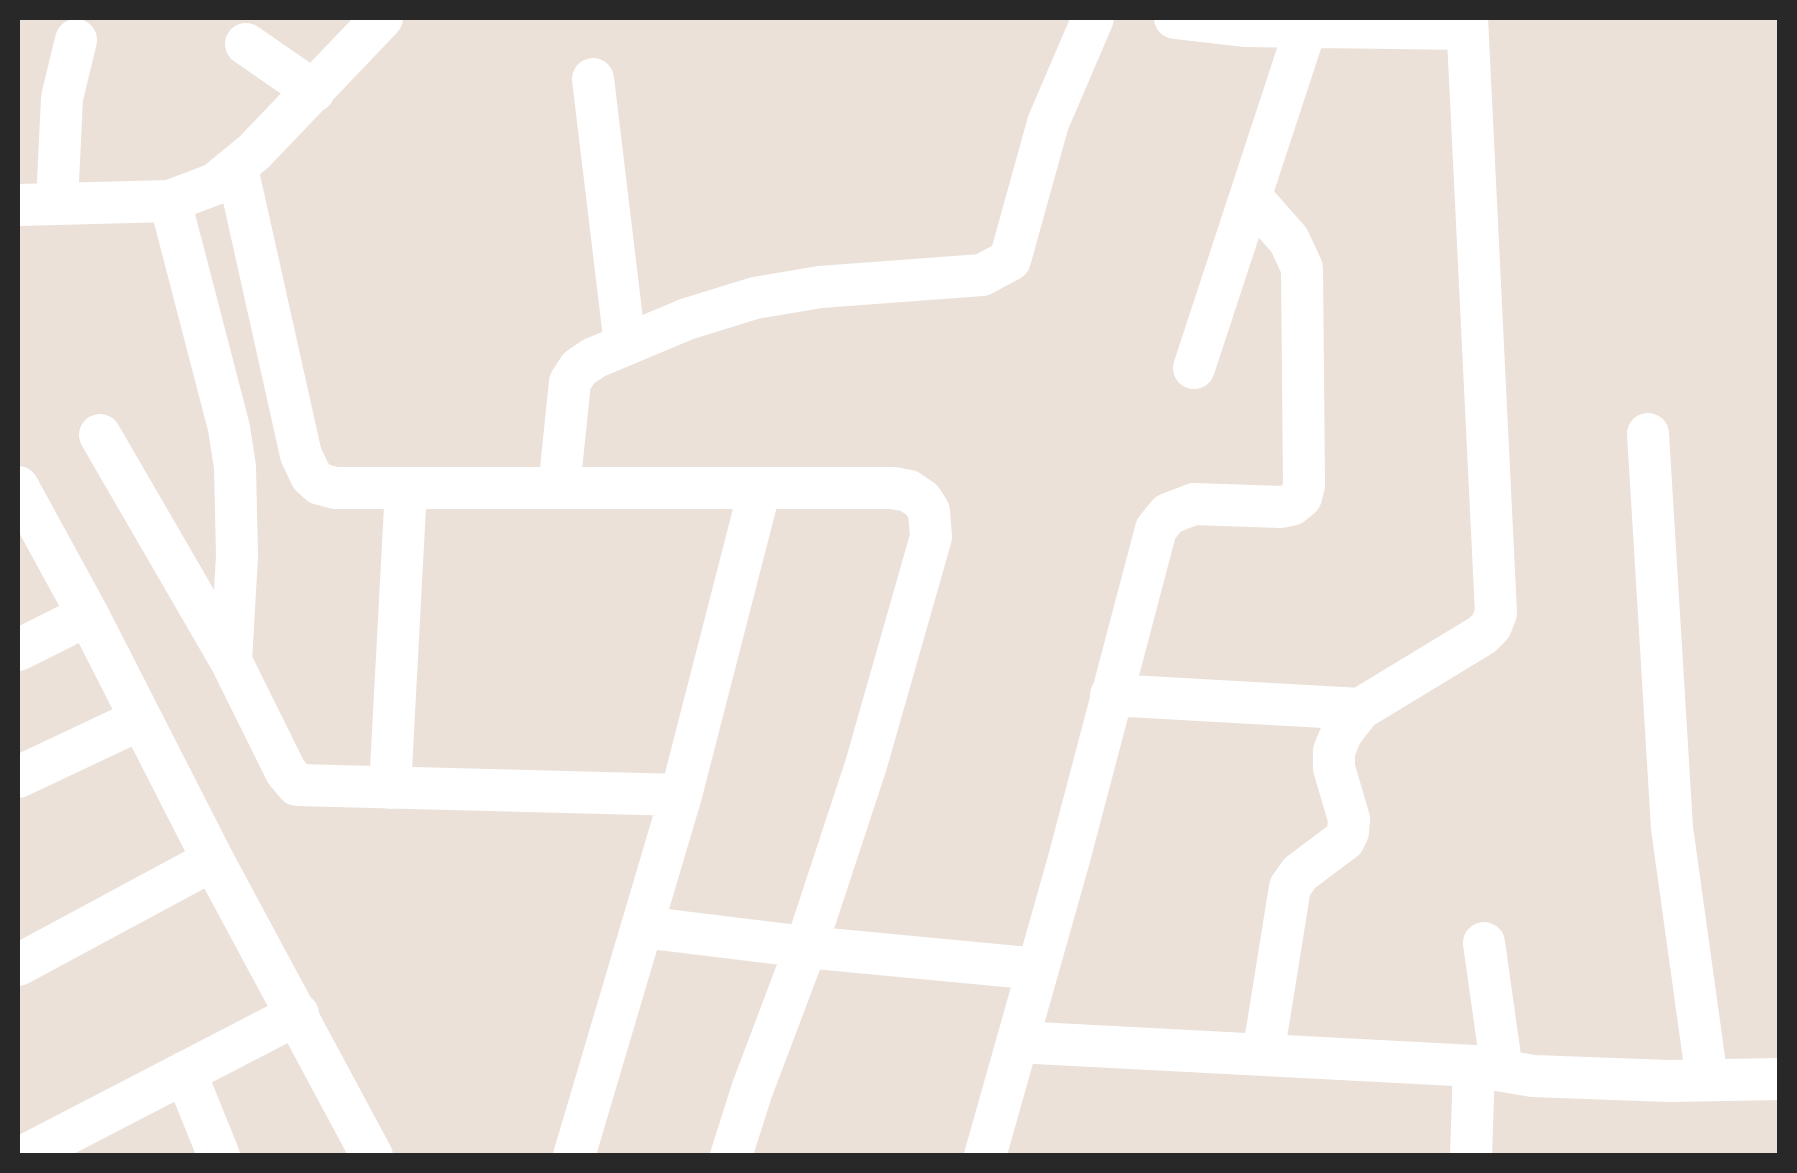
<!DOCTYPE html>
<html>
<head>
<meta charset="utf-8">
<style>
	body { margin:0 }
	#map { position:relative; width:1797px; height:1173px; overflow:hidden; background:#ebe1d9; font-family:Lato,sans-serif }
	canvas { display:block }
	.frame { position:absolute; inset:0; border:20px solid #282828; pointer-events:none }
</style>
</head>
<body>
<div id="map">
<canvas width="1797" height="1173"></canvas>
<div class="frame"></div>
</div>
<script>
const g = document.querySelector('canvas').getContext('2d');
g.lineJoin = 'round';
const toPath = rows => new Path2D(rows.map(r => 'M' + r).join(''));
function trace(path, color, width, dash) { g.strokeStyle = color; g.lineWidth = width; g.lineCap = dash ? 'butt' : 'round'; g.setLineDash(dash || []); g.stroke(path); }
trace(toPath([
	[1175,18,1244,26,1467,29],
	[246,44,314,91],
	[593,79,625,345],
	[237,168,301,455,311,476,320,484,335,488,893,488,909,491,922,500,929,511,931,537,866,765,806,947,752,1090,731,1156],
	[170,201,229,428,235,467,237,556,231,661],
	[57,203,62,98,76,40],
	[18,205,170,201,215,184,254,152,382,18],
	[1194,368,1309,18],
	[1648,434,1672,828,1707,1080],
	[100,435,231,661,286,772,297,785,681,795],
	[18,487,88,615,213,860,372,1156],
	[559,488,570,382,579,368,594,358,687,319,755,298,820,287,982,275,1010,260,1048,123,1093,18],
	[18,650,88,615],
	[1111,695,1360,709],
	[18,777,141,719],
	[390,788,406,488],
	[642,927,806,947,1038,969],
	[1484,943,1502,1071],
	[18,965,213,860],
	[1017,1042,1474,1066],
	[1263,1055,1290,887,1300,873,1344,840,1348,832,1349,819,1334,768,1334,751,1342,732,1360,709,1482,635,1491,626,1496,613,1467,18],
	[185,1072,219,1156],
	[24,1156,298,1014],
	[574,1156,681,795,760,488],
	[985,1156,1069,859,1156,529,1168,514,1194,504,1281,507,1291,505,1301,497,1304,485,1302,268,1289,240,1251,197],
	[1471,1156,1474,1066,1533,1076,1669,1081,1780,1079]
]), '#fff', 42);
</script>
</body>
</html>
